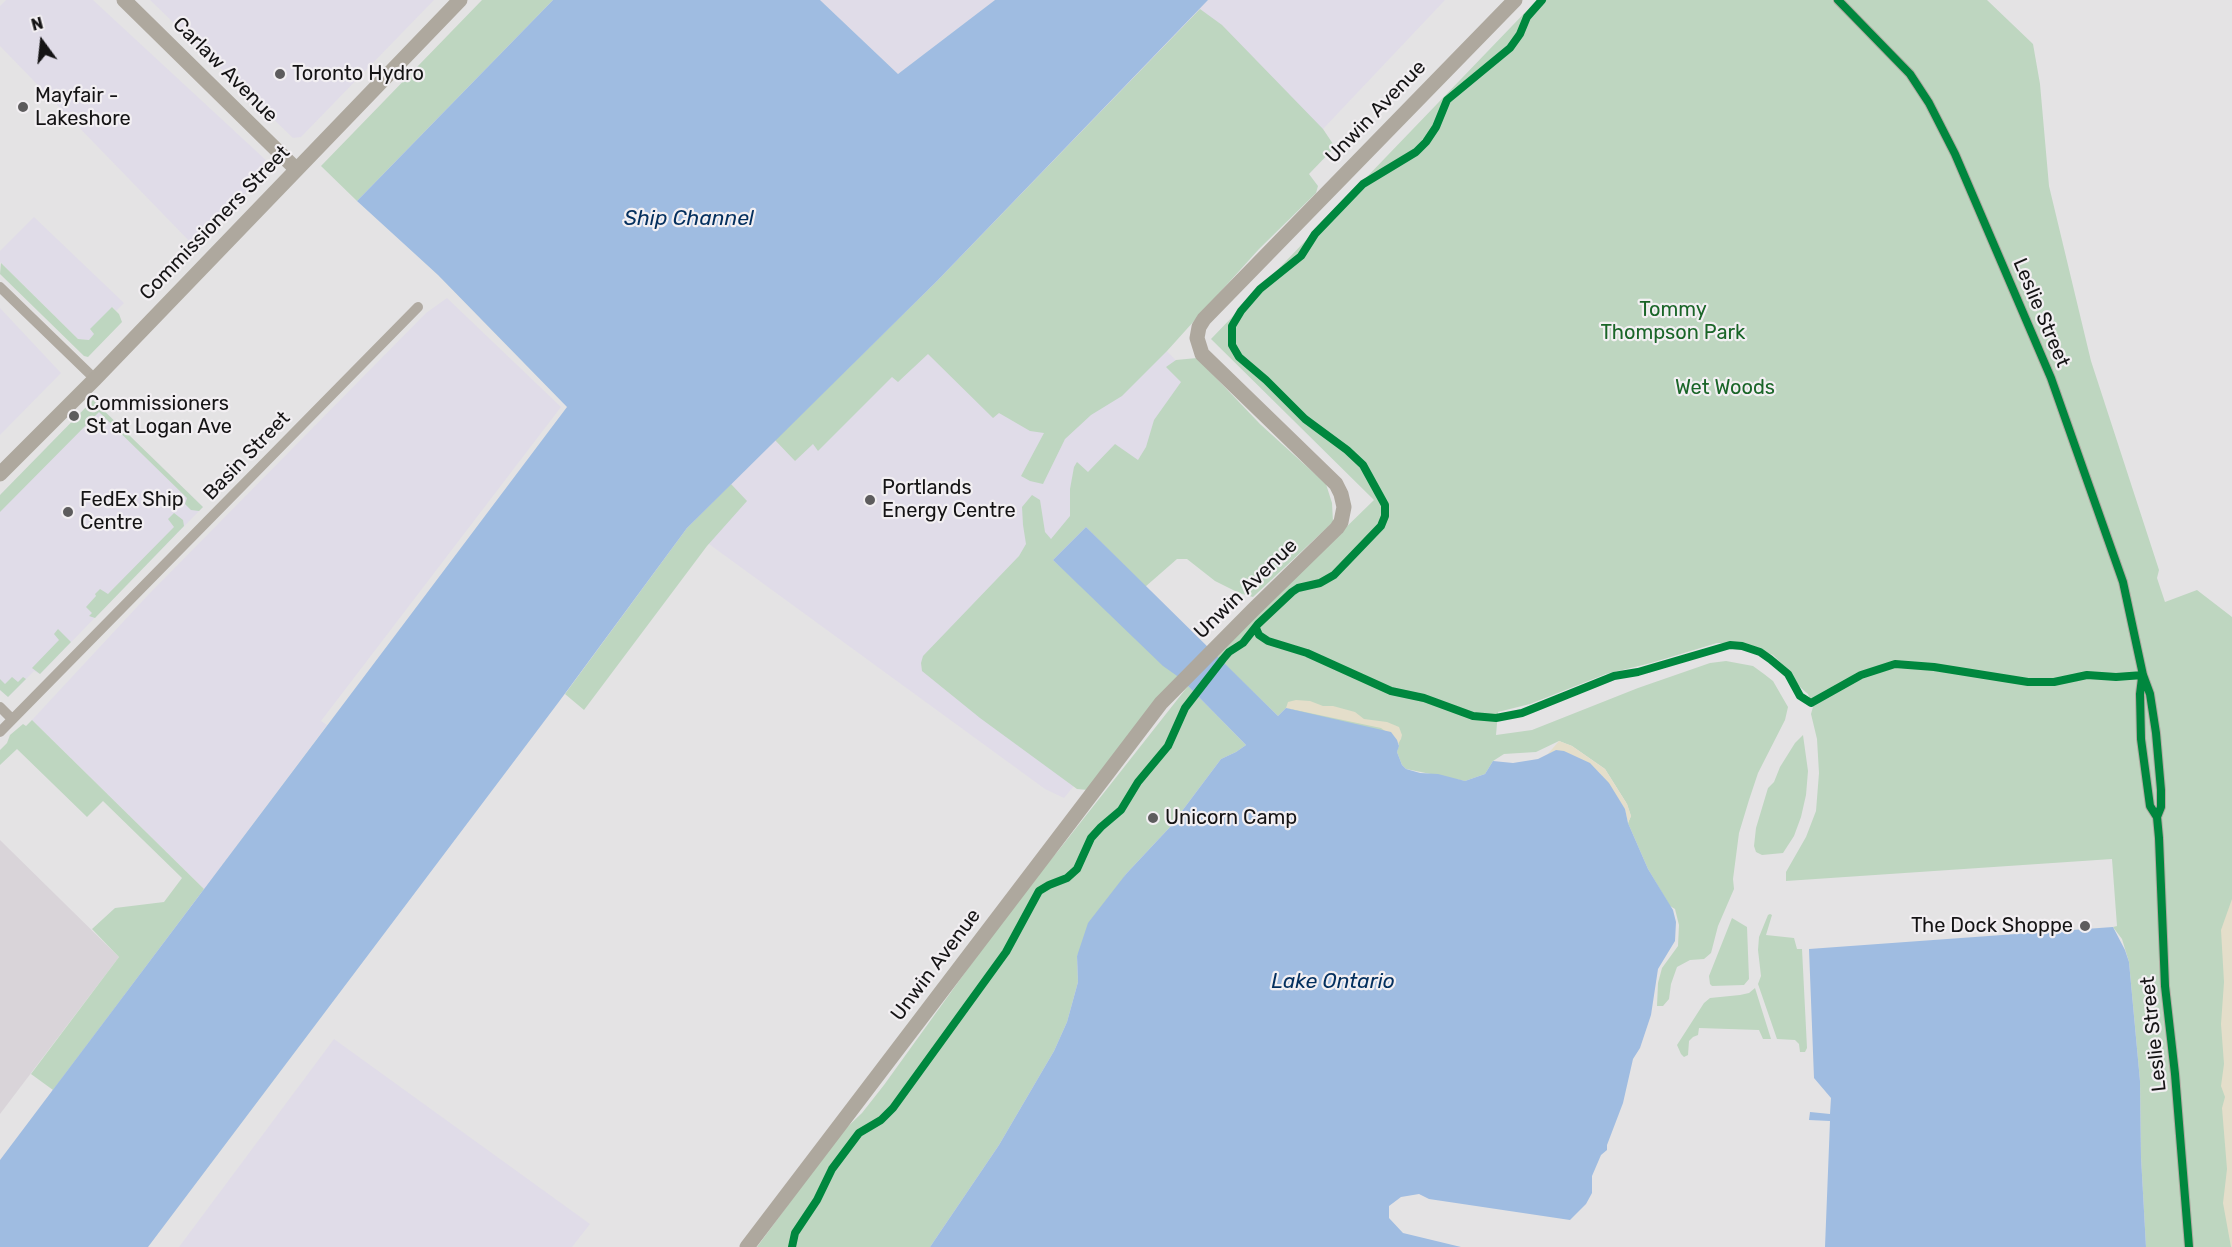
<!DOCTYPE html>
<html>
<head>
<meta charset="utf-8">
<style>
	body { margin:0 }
	#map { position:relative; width:2232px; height:1247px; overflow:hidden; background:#e4e3e4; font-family:Rubik,sans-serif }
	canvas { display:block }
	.north { position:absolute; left:12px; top:12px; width:60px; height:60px; -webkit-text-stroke:4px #f2eff2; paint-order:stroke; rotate:345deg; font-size:16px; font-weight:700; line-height:24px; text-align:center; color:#151415 }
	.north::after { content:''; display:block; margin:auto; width:21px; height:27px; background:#151415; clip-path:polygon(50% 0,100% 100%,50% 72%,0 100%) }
</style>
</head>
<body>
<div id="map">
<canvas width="2232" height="1247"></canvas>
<div class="north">N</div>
</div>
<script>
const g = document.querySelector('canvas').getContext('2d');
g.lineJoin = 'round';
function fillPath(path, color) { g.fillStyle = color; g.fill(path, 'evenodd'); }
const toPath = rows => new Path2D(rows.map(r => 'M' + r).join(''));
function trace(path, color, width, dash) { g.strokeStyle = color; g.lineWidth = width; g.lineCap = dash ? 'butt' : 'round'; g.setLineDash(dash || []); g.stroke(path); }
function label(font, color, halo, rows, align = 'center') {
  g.font = font + ' Rubik,sans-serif'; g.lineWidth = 4.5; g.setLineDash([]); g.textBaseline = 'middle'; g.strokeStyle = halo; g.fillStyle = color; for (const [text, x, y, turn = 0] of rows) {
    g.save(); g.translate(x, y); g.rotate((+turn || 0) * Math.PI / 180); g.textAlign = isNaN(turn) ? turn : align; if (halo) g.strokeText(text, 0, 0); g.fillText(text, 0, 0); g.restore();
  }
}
fillPath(toPath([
	[0,840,119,957,0,1114]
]), '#d9d4d9');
fillPath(toPath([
	[6,0,93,0,269,163,269,169,194,246,0,46,0,6],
	[150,0,434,0,301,137,293,138],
	[820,0,995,0,898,74],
	[1208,0,1445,0,1323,129,1335,147,1152,336,1249,435,1208,544,1103,544,1086,527,1078,781,1064,798,1045,789,687,528,937,281],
	[34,217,124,303,116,311,113,307,90,330,95,334,89,340,78,339,0,262,0,251],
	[447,298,561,407,321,721,327,725,204,889,32,720,148,595,426,313],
	[0,308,61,373,0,435],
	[93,400,203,507,40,674,34,671,8,697,0,690,0,495],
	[334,1039,590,1224,572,1247,179,1247]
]), '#e0dce8');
fillPath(toPath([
	[482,0,553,0,357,201,321,166],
	[1537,0,1987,0,2033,44,2040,84,2049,186,2091,361,2159,570,2157,578,2165,602,2197,590,2232,617,2232,1247,2146,1247,2141,1157,2140,1081,2129,962,2122,939,2113,927,2117,926,2112,859,1786,881,1786,872,1806,837,1816,811,1819,773,1817,739,1811,714,1813,707,1808,694,1800,687,1789,671,1773,655,1743,643,1717,643,1651,663,1606,674,1530,704,1498,712,1496,735,1532,730,1638,688,1710,663,1726,661,1753,666,1764,674,1773,681,1788,707,1785,720,1758,773,1749,800,1739,833,1733,879,1734,889,1718,926,1711,953,1704,959,1690,960,1677,967,1671,984,1669,999,1663,1006,1657,1006,1658,983,1662,968,1678,946,1679,925,1675,909,1670,906,1648,869,1628,823,1631,816,1627,804,1605,769,1572,746,1559,741,1536,752,1504,754,1493,761,1485,774,1465,781,1406,769,1402,765,1397,752,1399,745,1397,740,1286,708,1278,716,1215,655,1374,500,1211,339],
	[1200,9,1222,25,1323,129,1335,147,1309,174,1318,186,1316,193,1259,249,1167,351,1122,396,1091,415,1065,439,1043,484,1030,481,1021,476,1044,433,1030,431,999,413,993,418,928,354,898,382,892,377,818,451,813,444,795,461,775,440,937,281],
	[1,263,78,339,89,340,94,334,90,329,112,307,119,314,122,322,88,357,84,356,0,274],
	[1197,358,1260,424,1326,484,1332,503,1333,522,1253,597,1239,593,1215,581,1187,559,1177,559,1145,587,1086,527,1053,560,1180,678,1088,790,1077,789,980,718,922,671,921,663,923,656,1019,556,1026,544,1023,525,1022,507,1032,495,1040,500,1045,532,1051,539,1070,516,1070,489,1074,467,1077,462,1088,472,1115,444,1138,460,1146,447,1154,420,1181,382,1166,367,1176,360],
	[93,400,203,507,199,511,191,510,185,504,187,498,99,412,0,512,0,495],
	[731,484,747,501,707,546,584,710,565,694,687,528],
	[174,513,183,520,184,526,95,618,89,616,92,613,86,607,96,596,95,594,100,589,108,594,174,527,168,519],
	[58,629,71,642,40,674,32,668,59,640,54,634],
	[12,677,18,682,23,677,26,679,8,697,0,690,0,679,5,684],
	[1188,686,1246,745,1236,752,1221,759,1170,827,1126,874,1077,956,1078,982,1067,1022,1054,1051,999,1145,930,1247,757,1247,840,1134,862,1113,884,1085,1026,888,1058,851],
	[32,720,204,889,53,1090,31,1074,119,957,92,929,115,908,164,902,182,878,103,801,87,817,17,749,0,765,0,750,7,743,10,735,23,724,26,726],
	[1803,735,1808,771,1806,795,1801,817,1794,836,1783,853,1762,855,1756,852,1754,846,1756,828,1768,788,1774,782,1780,767,1795,743],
	[1770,914,1772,915,1766,935,1794,938,1797,949,1802,949,1807,1048,1805,1052,1800,1052,1799,1044,1795,1040,1777,1039,1758,984,1761,976,1758,950,1759,937,1768,915],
	[1732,918,1747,927,1749,979,1744,985,1712,986,1710,984,1709,976],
	[1755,988,1771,1039,1763,1039,1759,1030,1699,1028,1698,1035,1693,1037,1689,1041,1688,1055,1684,1057,1681,1054,1677,1045,1704,1003,1710,998,1740,995,1749,993]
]), '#bed6c0');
fillPath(toPath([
	[1296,700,1310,701,1323,706,1333,706,1355,712,1364,719,1387,722,1399,727,1402,735,1401,739,1398,744,1397,740,1381,728,1286,708,1288,702],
	[1559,741,1572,746,1605,769,1627,804,1631,816,1628,823,1625,809,1599,772,1556,750,1547,755],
	[2232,899,2232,1247,2231,1247,2223,1203,2227,1169,2222,1108,2225,1097,2221,1086,2224,1064,2221,1024,2224,982,2221,930]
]), '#e4deca');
fillPath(toPath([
	[553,0,820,0,898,74,995,0,1208,0,937,281,687,528,558,703,148,1247,0,1247,0,1160,567,407,438,275,357,201],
	[1086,527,1278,716,1286,708,1391,732,1397,740,1399,746,1397,752,1402,765,1406,769,1420,773,1438,774,1465,781,1485,774,1493,761,1513,763,1538,759,1556,750,1564,751,1590,763,1609,783,1625,809,1628,823,1648,869,1673,910,1676,922,1675,941,1658,969,1651,1015,1640,1048,1633,1059,1623,1103,1607,1145,1607,1150,1601,1155,1592,1176,1592,1193,1586,1204,1570,1220,1429,1199,1419,1194,1401,1197,1389,1206,1389,1218,1403,1233,1461,1247,930,1247,999,1145,1054,1051,1067,1022,1078,982,1077,956,1088,923,1126,874,1170,827,1221,759,1236,752,1246,745,1180,678,1163,666,1053,560],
	[2113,927,2125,950,2129,962,2140,1081,2141,1157,2146,1247,1825,1247,1830,1121,1809,1120,1810,1112,1830,1114,1831,1098,1814,1078,1809,949]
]), '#9fbce1');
trace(toPath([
	[1838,0,1910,74,1929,103,1955,154,2051,378,2123,582,2143,675,2150,694,2156,733,2161,790,2161,807,2157,817],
	[0,287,95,379],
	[2142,678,2140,694,2141,739,2150,806,2157,817,2159,838,2165,986,2175,1074,2189,1247],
	[0,707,12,719],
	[0,732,418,307]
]), '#b0aaa1', 10);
trace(toPath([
	[124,0,296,169],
	[0,474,95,379,460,0],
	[747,1247,1161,703,1253,610,1337,528,1341,522,1344,507,1341,494,1336,484,1202,354,1197,338,1199,327,1204,319,1515,0]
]), '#aea89e', 15);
trace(toPath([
	[1838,0,1910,74,1929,103,1955,154,2051,378,2123,582,2143,675,2150,694,2156,733,2161,790,2161,807,2157,817],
	[1256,628,1259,635,1268,641,1307,653,1391,691,1424,698,1473,716,1496,718,1522,713,1614,676,1638,672,1730,645,1742,646,1760,652,1770,659,1788,674,1800,696,1811,703,1861,675,1895,664,1934,667,2028,682,2054,682,2087,675,2116,677,2143,675],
	[2142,678,2140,694,2141,739,2150,806,2157,817,2159,838,2165,986,2175,1074,2189,1247],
	[792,1247,795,1233,817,1200,832,1169,859,1133,881,1120,893,1108,1006,952,1039,891,1049,885,1067,878,1077,869,1091,838,1101,827,1121,810,1138,782,1168,746,1185,708,1223,659,1229,652,1243,643,1258,624,1292,592,1298,588,1320,583,1334,575,1381,526,1385,516,1385,505,1363,465,1347,450,1305,419,1266,380,1239,357,1232,345,1232,326,1241,311,1260,289,1301,256,1315,234,1363,184,1416,152,1426,142,1436,127,1447,100,1510,48,1520,34,1527,17,1542,0]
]), '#00873e', 8);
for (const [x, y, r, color] of [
	[280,74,6,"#5d5c5d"],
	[23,107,6,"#5d5c5d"],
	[74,416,6,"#5d5c5d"],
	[870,500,6,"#5d5c5d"],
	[68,512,6,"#5d5c5d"],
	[1153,818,6,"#5d5c5d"],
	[2085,926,6,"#5d5c5d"]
]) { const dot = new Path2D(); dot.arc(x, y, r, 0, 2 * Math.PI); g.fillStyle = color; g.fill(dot); trace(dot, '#f2eff2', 2); }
label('20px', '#151415', '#f2eff2', [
	["Carlaw Avenue",225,70,45],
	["Unwin Avenue",1376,112,-46],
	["Commissioners Street",215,223,-46],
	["Leslie Street",2041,313,67],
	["Basin Street",247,456,-46],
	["Unwin Avenue",1246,589,-44],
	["Unwin Avenue",936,965,-53],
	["Leslie Street",2154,1034,-96]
]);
label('20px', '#151415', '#f2eff2', [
	["Toronto Hydro",292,74],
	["Mayfair -",35,96],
	["Lakeshore",35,119],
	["Commissioners",86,404],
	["St at Logan Ave",86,427],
	["Portlands",882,488],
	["Energy Centre",882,511],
	["FedEx Ship",80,500],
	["Centre",80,523],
	["Unicorn Camp",1165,818],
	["The Dock Shoppe",2073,926,"right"]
], 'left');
label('20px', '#1a6528', '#f2eff2', [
	["Tommy",1673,310],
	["Thompson Park",1673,333],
	["Wet Woods",1725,388]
]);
label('italic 21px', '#032f5e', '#f2eff2', [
	["Ship Channel",689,219],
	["Lake Ontario",1333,982]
]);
</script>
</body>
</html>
